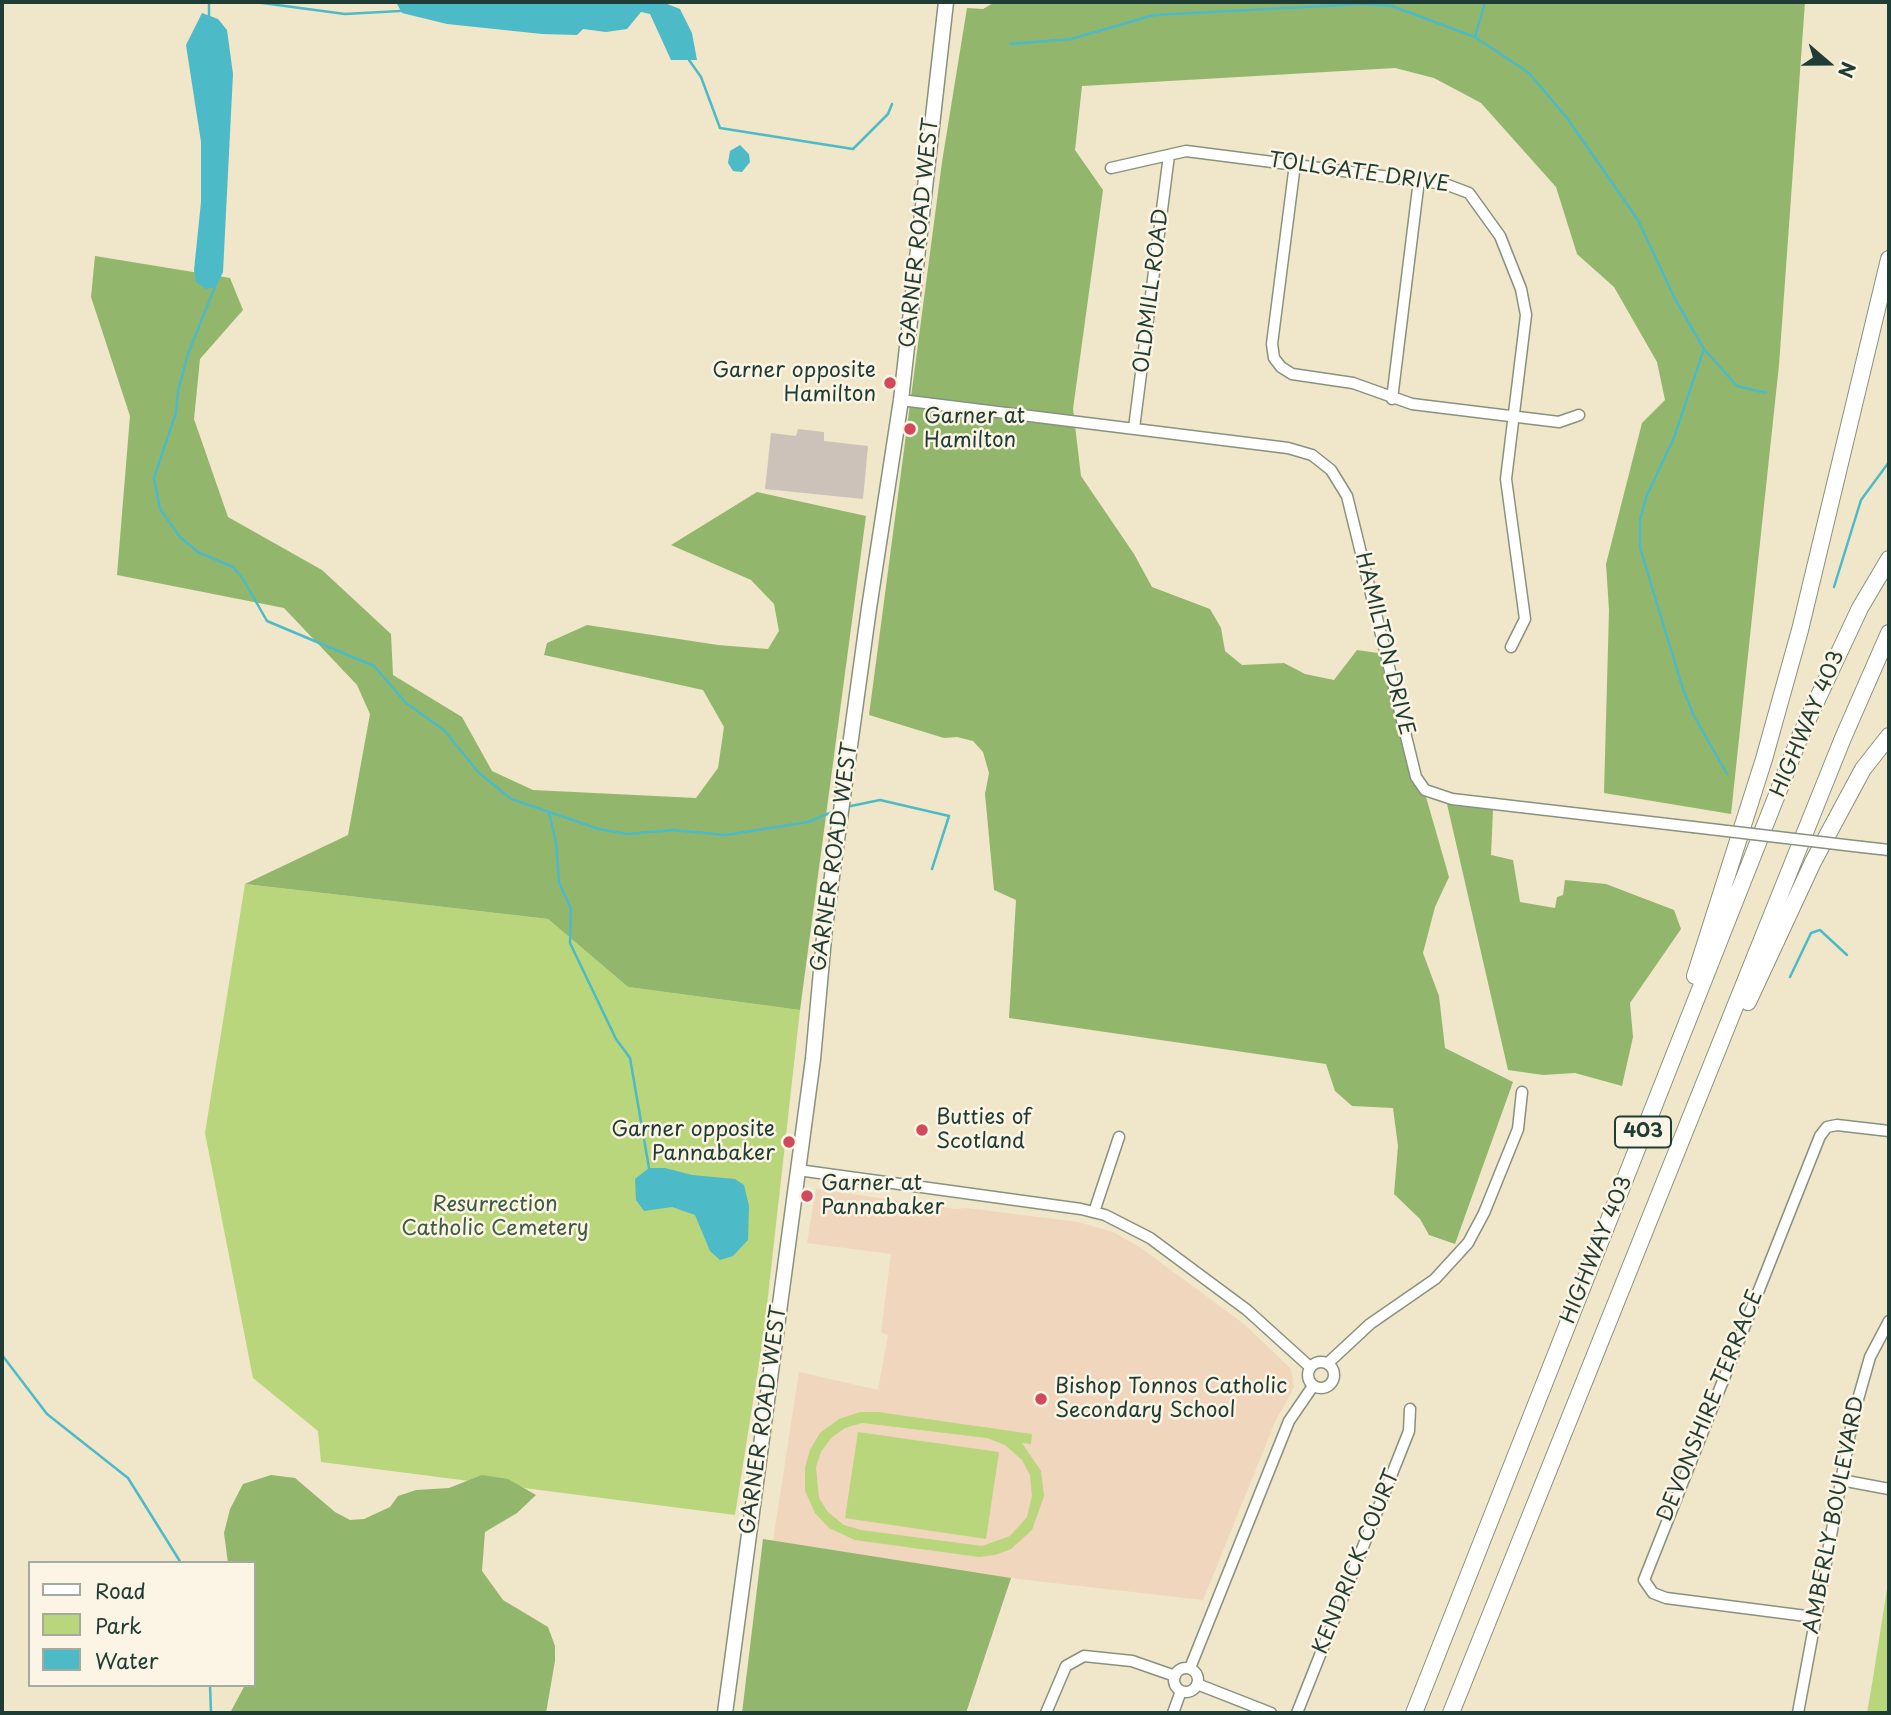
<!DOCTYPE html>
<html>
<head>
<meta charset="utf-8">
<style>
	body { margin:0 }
	#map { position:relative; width:1891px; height:1715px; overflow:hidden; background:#f0e6c9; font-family:"Playpen Sans",sans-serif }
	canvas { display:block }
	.frame { position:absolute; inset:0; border:4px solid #1f3d34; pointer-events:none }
	.legend { position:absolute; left:28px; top:1561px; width:228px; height:126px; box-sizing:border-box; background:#fcf5e5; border:2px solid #a4ab9e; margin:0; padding:9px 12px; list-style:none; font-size:21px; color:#1f3d34 }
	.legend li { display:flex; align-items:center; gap:14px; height:35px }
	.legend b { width:35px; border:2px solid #a4ab9e }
	.north { position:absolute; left:1793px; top:28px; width:70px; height:70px; -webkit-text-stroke:5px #fcf5e5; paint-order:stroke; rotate:110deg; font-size:19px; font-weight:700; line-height:28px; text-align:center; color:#1f3d34 }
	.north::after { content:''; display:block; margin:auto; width:24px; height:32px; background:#1f3d34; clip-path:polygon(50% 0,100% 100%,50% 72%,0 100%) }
</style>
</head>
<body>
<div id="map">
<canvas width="1891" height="1715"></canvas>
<div class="frame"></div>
<ul class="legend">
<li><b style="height:9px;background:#fff"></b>Road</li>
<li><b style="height:19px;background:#b9d67c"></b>Park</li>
<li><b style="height:19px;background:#4dbac7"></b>Water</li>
</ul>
<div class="north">N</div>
</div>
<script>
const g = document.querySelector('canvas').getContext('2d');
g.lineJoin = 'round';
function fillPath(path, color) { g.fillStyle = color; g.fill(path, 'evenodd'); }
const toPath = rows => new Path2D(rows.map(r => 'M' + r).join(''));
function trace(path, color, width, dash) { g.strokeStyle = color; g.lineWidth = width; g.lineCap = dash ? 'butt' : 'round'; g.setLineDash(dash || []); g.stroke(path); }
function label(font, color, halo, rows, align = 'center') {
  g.font = font + ' "Playpen Sans",sans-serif'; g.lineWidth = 5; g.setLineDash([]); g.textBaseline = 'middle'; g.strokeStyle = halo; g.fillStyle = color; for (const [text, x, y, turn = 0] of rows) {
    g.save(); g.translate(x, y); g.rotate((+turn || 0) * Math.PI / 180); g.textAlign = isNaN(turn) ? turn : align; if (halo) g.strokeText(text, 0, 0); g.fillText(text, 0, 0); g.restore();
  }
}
fillPath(toPath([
	[816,1189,955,1209,966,1208,1078,1222,1113,1232,1141,1248,1244,1324,1291,1369,1294,1387,1275,1422,1203,1600,1010,1578,773,1541,799,1372,878,1390,888,1335,881,1332,891,1254,807,1243]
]), '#efd6bc');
fillPath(toPath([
	[798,429,824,432,824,441,868,446,863,499,765,489,771,433,796,436]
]), '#cdc2b9');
fillPath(toPath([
	[245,884,548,919,628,987,800,1010,764,1332,735,1515,321,1462,318,1431,253,1378,205,1133],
	[878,1412,1032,1434,1031,1444,1022,1443,1041,1471,1044,1496,1032,1530,1011,1549,995,1555,979,1557,855,1540,829,1528,815,1513,805,1491,805,1468,810,1450,820,1433,839,1419,860,1412],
	[862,1423,987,1438,1005,1445,1022,1460,1030,1475,1032,1496,1027,1517,1010,1536,982,1546,861,1530,844,1525,828,1512,819,1498,816,1467,821,1452,831,1438,845,1428],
	[858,1432,999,1452,986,1539,845,1518],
	[1889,1576,1889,1713,1867,1713,1873,1678]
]), '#b9d67c');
fillPath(toPath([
	[995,2,1805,2,1779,365,1731,814,1604,793,1609,610,1606,564,1642,423,1665,400,1657,362,1614,287,1577,254,1556,187,1481,103,1434,78,1395,68,1082,86,1075,150,1103,190,1073,409,1081,476,1134,554,1152,587,1210,609,1221,628,1225,651,1242,665,1284,663,1305,674,1334,680,1357,650,1385,654,1449,877,1435,907,1423,953,1439,996,1445,1048,1513,1082,1455,1244,1429,1235,1420,1219,1394,1194,1398,1146,1393,1108,1352,1106,1335,1091,1326,1064,1009,1018,1016,900,994,890,985,794,989,773,983,752,973,741,957,737,944,738,869,715,942,162,967,8,983,9],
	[95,256,230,278,243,310,200,359,194,419,228,517,322,570,391,634,393,675,462,717,492,771,533,790,696,798,718,768,724,727,703,690,544,655,547,643,587,625,718,645,768,649,779,631,774,604,751,580,671,545,757,492,866,516,800,1010,628,987,548,919,245,884,348,835,370,714,357,685,284,608,117,575,130,416,91,297],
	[1447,804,1493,810,1491,855,1513,860,1520,902,1555,908,1557,897,1563,895,1565,880,1606,884,1674,910,1681,929,1630,1003,1633,1037,1622,1086,1575,1073,1543,1075,1508,1070],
	[271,1475,295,1478,335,1512,350,1520,364,1519,390,1507,398,1496,416,1490,449,1488,482,1475,508,1479,536,1495,517,1513,485,1532,482,1571,503,1600,548,1627,555,1646,555,1661,546,1713,230,1713,245,1685,254,1685,254,1563,228,1563,224,1533,230,1509,243,1484],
	[763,1539,1011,1578,966,1713,742,1713]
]), '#92b76c');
fillPath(toPath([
	[396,2,662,2,680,9,692,33,697,60,671,60,650,14,641,12,627,29,606,32,583,29,577,35,542,34,447,24,402,13],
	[202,13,218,19,227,30,233,74,223,272,216,287,206,289,196,282,194,270,201,202,201,142,186,45],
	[740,145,749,154,750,162,742,172,733,171,728,163,730,151],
	[649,1168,665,1168,692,1175,735,1179,744,1185,749,1206,748,1240,733,1256,720,1260,710,1251,695,1215,672,1207,644,1211,636,1200,635,1179]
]), '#4dbac7');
trace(toPath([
	[209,2,209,17],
	[255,2,345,14,400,11],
	[1475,37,1485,2],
	[1010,44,1071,39,1154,15,1363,4,1392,6,1475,37,1529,73,1567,118,1638,220,1675,299,1704,349,1737,386,1766,393],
	[689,60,701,77,720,128,853,149,888,114,892,104],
	[216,284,188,354,178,391,176,413,154,478,160,509,180,537,198,552,233,567,243,579,267,621,374,666,406,703,444,730,478,772,511,799,599,829,627,834,673,830,726,835,808,822,837,810],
	[1704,349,1673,440,1647,495,1640,520,1640,548,1683,689,1694,716,1727,774],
	[1834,587,1861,500,1889,462],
	[846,807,880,800,949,816,932,869],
	[549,812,556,842,559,882,571,909,570,943,616,1039,630,1058,649,1168],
	[1790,977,1811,933,1820,930,1847,955],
	[2,1355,47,1414,128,1478,181,1563],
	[210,1685,211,1713]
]), '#4dbac7', 2.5);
const minor = toPath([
	[1295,164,1272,344,1274,358,1281,367,1292,374,1353,383,1412,404,1559,422,1579,415],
	[1111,168,1186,151,1445,184,1469,193,1500,236,1521,289,1526,315,1506,479,1525,619,1511,647],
	[1392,399,1419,180],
	[901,400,1288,448,1312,455,1331,470,1347,496,1416,777,1425,790,1452,799,1693,827],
	[1134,428,1169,155],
	[1862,847,1889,850],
	[798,1170,1081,1209,1105,1215,1150,1238,1247,1310,1310,1367],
	[1094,1212,1119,1137],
	'1308 1375a13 13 0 1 1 26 0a13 13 0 1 1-26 0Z',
	[1328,1363,1370,1324,1435,1279,1468,1243,1484,1213,1518,1129,1522,1092],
	[1841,1480,1889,1489],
	[1814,1617,1666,1598,1653,1593,1644,1580,1820,1136,1827,1127,1837,1125,1889,1131],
	'1174 1680a12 12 0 1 1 24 0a12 12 0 1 1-24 0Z',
	[1190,1668,1289,1421,1313,1386],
	[1197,1684,1271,1713],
	[1046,1713,1066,1666,1084,1656,1132,1661,1175,1676],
	[1173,1713,1181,1691],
	[1297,1713,1409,1431,1410,1409],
	[1798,1713,1853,1417,1870,1357,1889,1321]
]);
const major = toPath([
	[725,1713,813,1059,825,927,869,608,901,400,946,2]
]);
const highway = toPath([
	[1695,976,1764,759,1800,630,1889,259],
	[1748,1002,1813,862,1863,769,1889,736],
	[1414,1713,1801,734,1860,608,1889,559],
	[1451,1713,1843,738,1889,633]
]);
trace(minor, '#88927e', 13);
trace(major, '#88927e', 17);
trace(highway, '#88927e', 18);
trace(minor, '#fff', 10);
trace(major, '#fff', 14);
trace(highway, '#fff', 16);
const minorBridge = toPath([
	[1693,827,1862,847]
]);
trace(minorBridge, '#88927e', 13, []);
trace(minorBridge, '#fff', 10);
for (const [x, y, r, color] of [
	[890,383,7,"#d1495b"],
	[910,429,7,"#d1495b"],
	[922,1130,7,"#d1495b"],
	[789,1142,7,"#d1495b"],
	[807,1196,7,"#d1495b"],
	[1041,1399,7,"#d1495b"]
]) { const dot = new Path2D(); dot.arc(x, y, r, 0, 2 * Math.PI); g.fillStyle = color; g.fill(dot); trace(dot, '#fcf5e5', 2.5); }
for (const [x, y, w] of [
	[1643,1132,56]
]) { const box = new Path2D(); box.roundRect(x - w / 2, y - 15.5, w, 31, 5); g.fillStyle = '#fcf5e5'; g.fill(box); trace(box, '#1f3d34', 2); }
label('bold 19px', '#1f3d34', null, [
	["403",1643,1132]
]);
label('21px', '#1f3d34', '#fcf5e5', [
	["TOLLGATE DRIVE",1359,173,8],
	["GARNER ROAD WEST",920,233,-84],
	["OLDMILL ROAD",1152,291,-83],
	["HAMILTON DRIVE",1384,644,76],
	["HIGHWAY 403",1808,724,-67],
	["GARNER ROAD WEST",835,857,-82],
	["HIGHWAY 403",1597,1250,-68],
	["DEVONSHIRE TERRACE",1711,1406,-68],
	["GARNER ROAD WEST",764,1420,-82],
	["AMBERLY BOULEVARD",1835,1515,-79],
	["KENDRICK COURT",1357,1562,-68]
]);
label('21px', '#1f3d34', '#fcf5e5', [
	["Garner opposite",876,371,"right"],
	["Hamilton",876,395,"right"],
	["Garner at",924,417],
	["Hamilton",924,441],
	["Butties of",936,1118],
	["Scotland",936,1142],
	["Garner opposite",775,1130,"right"],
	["Pannabaker",775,1154,"right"],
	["Garner at",821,1184],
	["Pannabaker",821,1208],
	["Bishop Tonnos Catholic",1055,1387],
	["Secondary School",1055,1411]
], 'left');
label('21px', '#3e5c42', '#fcf5e5', [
	["Resurrection",495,1205],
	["Catholic Cemetery",495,1229]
]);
</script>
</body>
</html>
